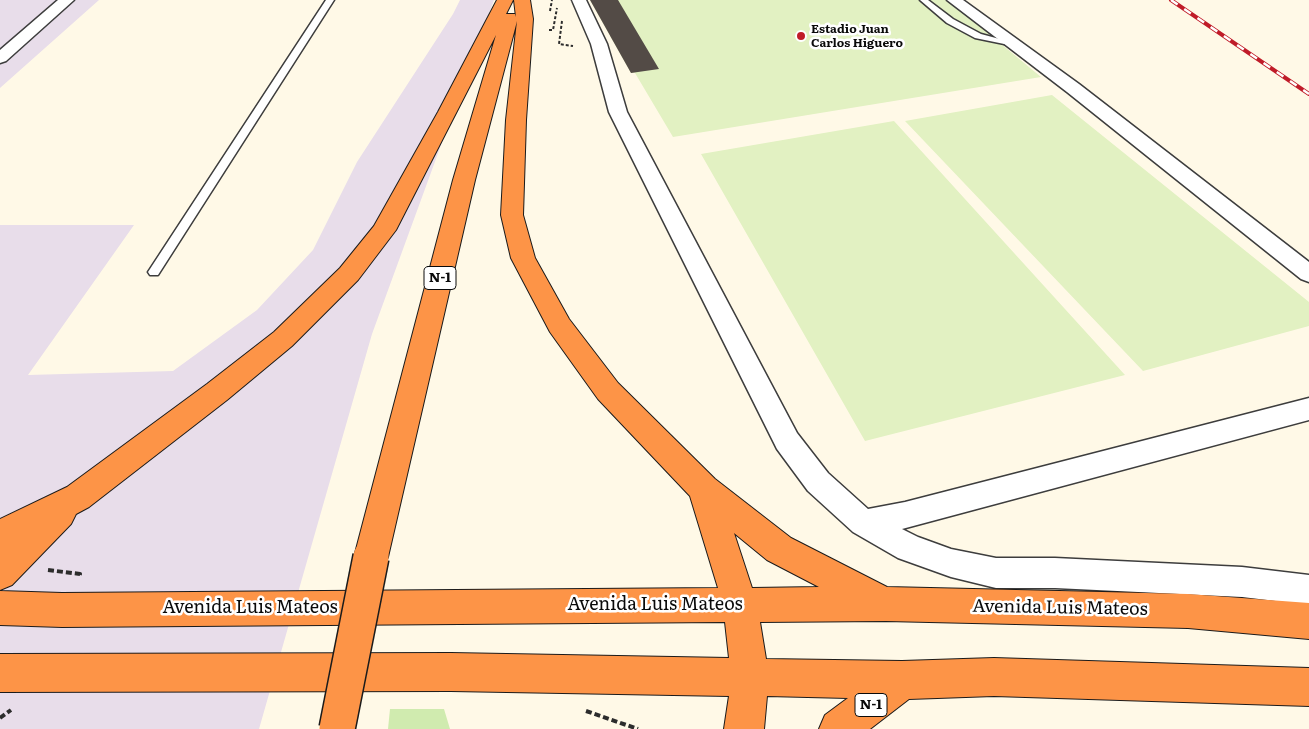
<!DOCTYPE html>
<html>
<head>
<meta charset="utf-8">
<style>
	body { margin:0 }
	canvas { display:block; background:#fff9e7 }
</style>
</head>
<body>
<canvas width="1309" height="729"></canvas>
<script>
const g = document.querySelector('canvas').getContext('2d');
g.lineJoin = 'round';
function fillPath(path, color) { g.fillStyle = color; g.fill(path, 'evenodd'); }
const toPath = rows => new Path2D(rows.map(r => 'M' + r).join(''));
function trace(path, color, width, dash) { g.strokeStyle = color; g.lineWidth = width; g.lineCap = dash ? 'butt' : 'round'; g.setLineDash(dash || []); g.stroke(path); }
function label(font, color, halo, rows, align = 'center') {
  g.font = font + ' Literata,serif'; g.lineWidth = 5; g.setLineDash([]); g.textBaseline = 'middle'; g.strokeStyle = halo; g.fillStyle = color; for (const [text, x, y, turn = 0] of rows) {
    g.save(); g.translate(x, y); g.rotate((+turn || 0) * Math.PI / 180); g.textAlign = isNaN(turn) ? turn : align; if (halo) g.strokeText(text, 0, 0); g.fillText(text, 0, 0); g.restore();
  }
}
fillPath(toPath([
	[0,0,99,0,0,88],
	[460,0,494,0,372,334,259,729,0,729,0,225,134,225,28,375,173,371,257,310,313,250,357,162,453,14]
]), '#e8ddea');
fillPath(toPath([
	[390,709,444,709,450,729,388,729]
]), '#d0ebaf');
fillPath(toPath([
	[590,0,948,0,1041,77,673,137,635,73,631,73],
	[1052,95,1309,302,1309,326,1143,371,905,121],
	[894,121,1125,375,865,441,701,154]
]), '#e2f1c2');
fillPath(toPath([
	[590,0,618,0,659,69,631,73]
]), '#534b46');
const lane = toPath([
	[326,0,334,0,158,275,150,275,148,272,150,269,326,0],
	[920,0,928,0,953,19,981,34,1018,44,1014,46,975,38,947,23,920,0]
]);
const street = toPath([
	[58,0,74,0,6,61,0,63,0,50,58,0],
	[572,0,586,0,607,44,627,112,797,433,828,473,868,509,905,502,1309,398,1309,420,902,529,918,537,951,549,996,558,1055,558,1242,567,1309,575,1309,605,1242,597,1055,588,996,588,951,577,898,558,853,532,808,491,777,449,609,112,591,44,572,0],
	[947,0,963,0,1079,84,1309,262,1309,282,1301,279,1067,92,947,0]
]);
const highway = toPath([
	[497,0,513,0,506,14,515,14,516,17,514,0,530,0,533,19,526,120,523,215,535,258,569,319,618,383,715,479,791,538,887,587,1188,594,1309,603,1309,639,1188,628,886,621,760,622,766,659,902,661,994,658,1309,668,1309,706,994,696,909,699,870,729,819,729,825,715,848,698,767,696,764,729,724,729,729,696,451,691,0,692,0,654,451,653,729,658,725,622,62,627,0,625,0,591,62,593,718,588,690,496,598,399,550,332,511,258,501,215,506,120,517,21,475,180,388,557,383,568,371,573,359,568,354,557,453,180,496,35,396,230,358,280,292,346,227,400,89,507,76,514,71,524,12,585,0,590,0,519,67,487,207,384,274,332,340,268,374,226,438,112,497,0],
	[734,533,767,560,819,587,752,588,734,533]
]);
trace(lane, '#3d3d3d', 3);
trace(street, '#3d3d3d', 3);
trace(highway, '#1b1b1b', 2);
trace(toPath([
	[550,11,552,0],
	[562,21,559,44,573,46],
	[549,30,553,30,557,8]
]), '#2c2c2c', 2, [3, 2]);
trace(toPath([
	[48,570,80,574,79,576],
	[586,711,638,729],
	[0,718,11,710]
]), '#2c2c2c', 4, [6, 3]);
fillPath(lane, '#fff');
fillPath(street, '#fff');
fillPath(highway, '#fd9447');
const rail = toPath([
	[1171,0,1309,94]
]);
trace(rail, '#c01c29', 4);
trace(rail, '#fff', 2.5, [8]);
const highwayBridge = toPath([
	[337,729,371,557]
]);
trace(highwayBridge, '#1b1b1b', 38, []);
trace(highwayBridge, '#fd9447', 35);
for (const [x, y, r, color] of [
	[801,36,5,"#c01c29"]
]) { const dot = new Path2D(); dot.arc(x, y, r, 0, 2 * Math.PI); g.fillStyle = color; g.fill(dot); trace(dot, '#fff', 2); }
label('bold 12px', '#0a0a0a', '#fff', [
	["Estadio Juan",811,29],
	["Carlos Higuero",811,43]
], 'left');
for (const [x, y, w] of [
	[440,278,32],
	[871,705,32]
]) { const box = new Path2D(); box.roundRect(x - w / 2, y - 11.5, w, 23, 4); g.fillStyle = '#fff'; g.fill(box); trace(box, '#0a0a0a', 1); }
label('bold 14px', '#0a0a0a', null, [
	["N-1",440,278],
	["N-1",871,705]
]);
label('18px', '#0a0a0a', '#fff', [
	["Avenida Luis Mateos",655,605],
	["Avenida Luis Mateos",250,608],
	["Avenida Luis Mateos",1060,608,1]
]);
</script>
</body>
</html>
